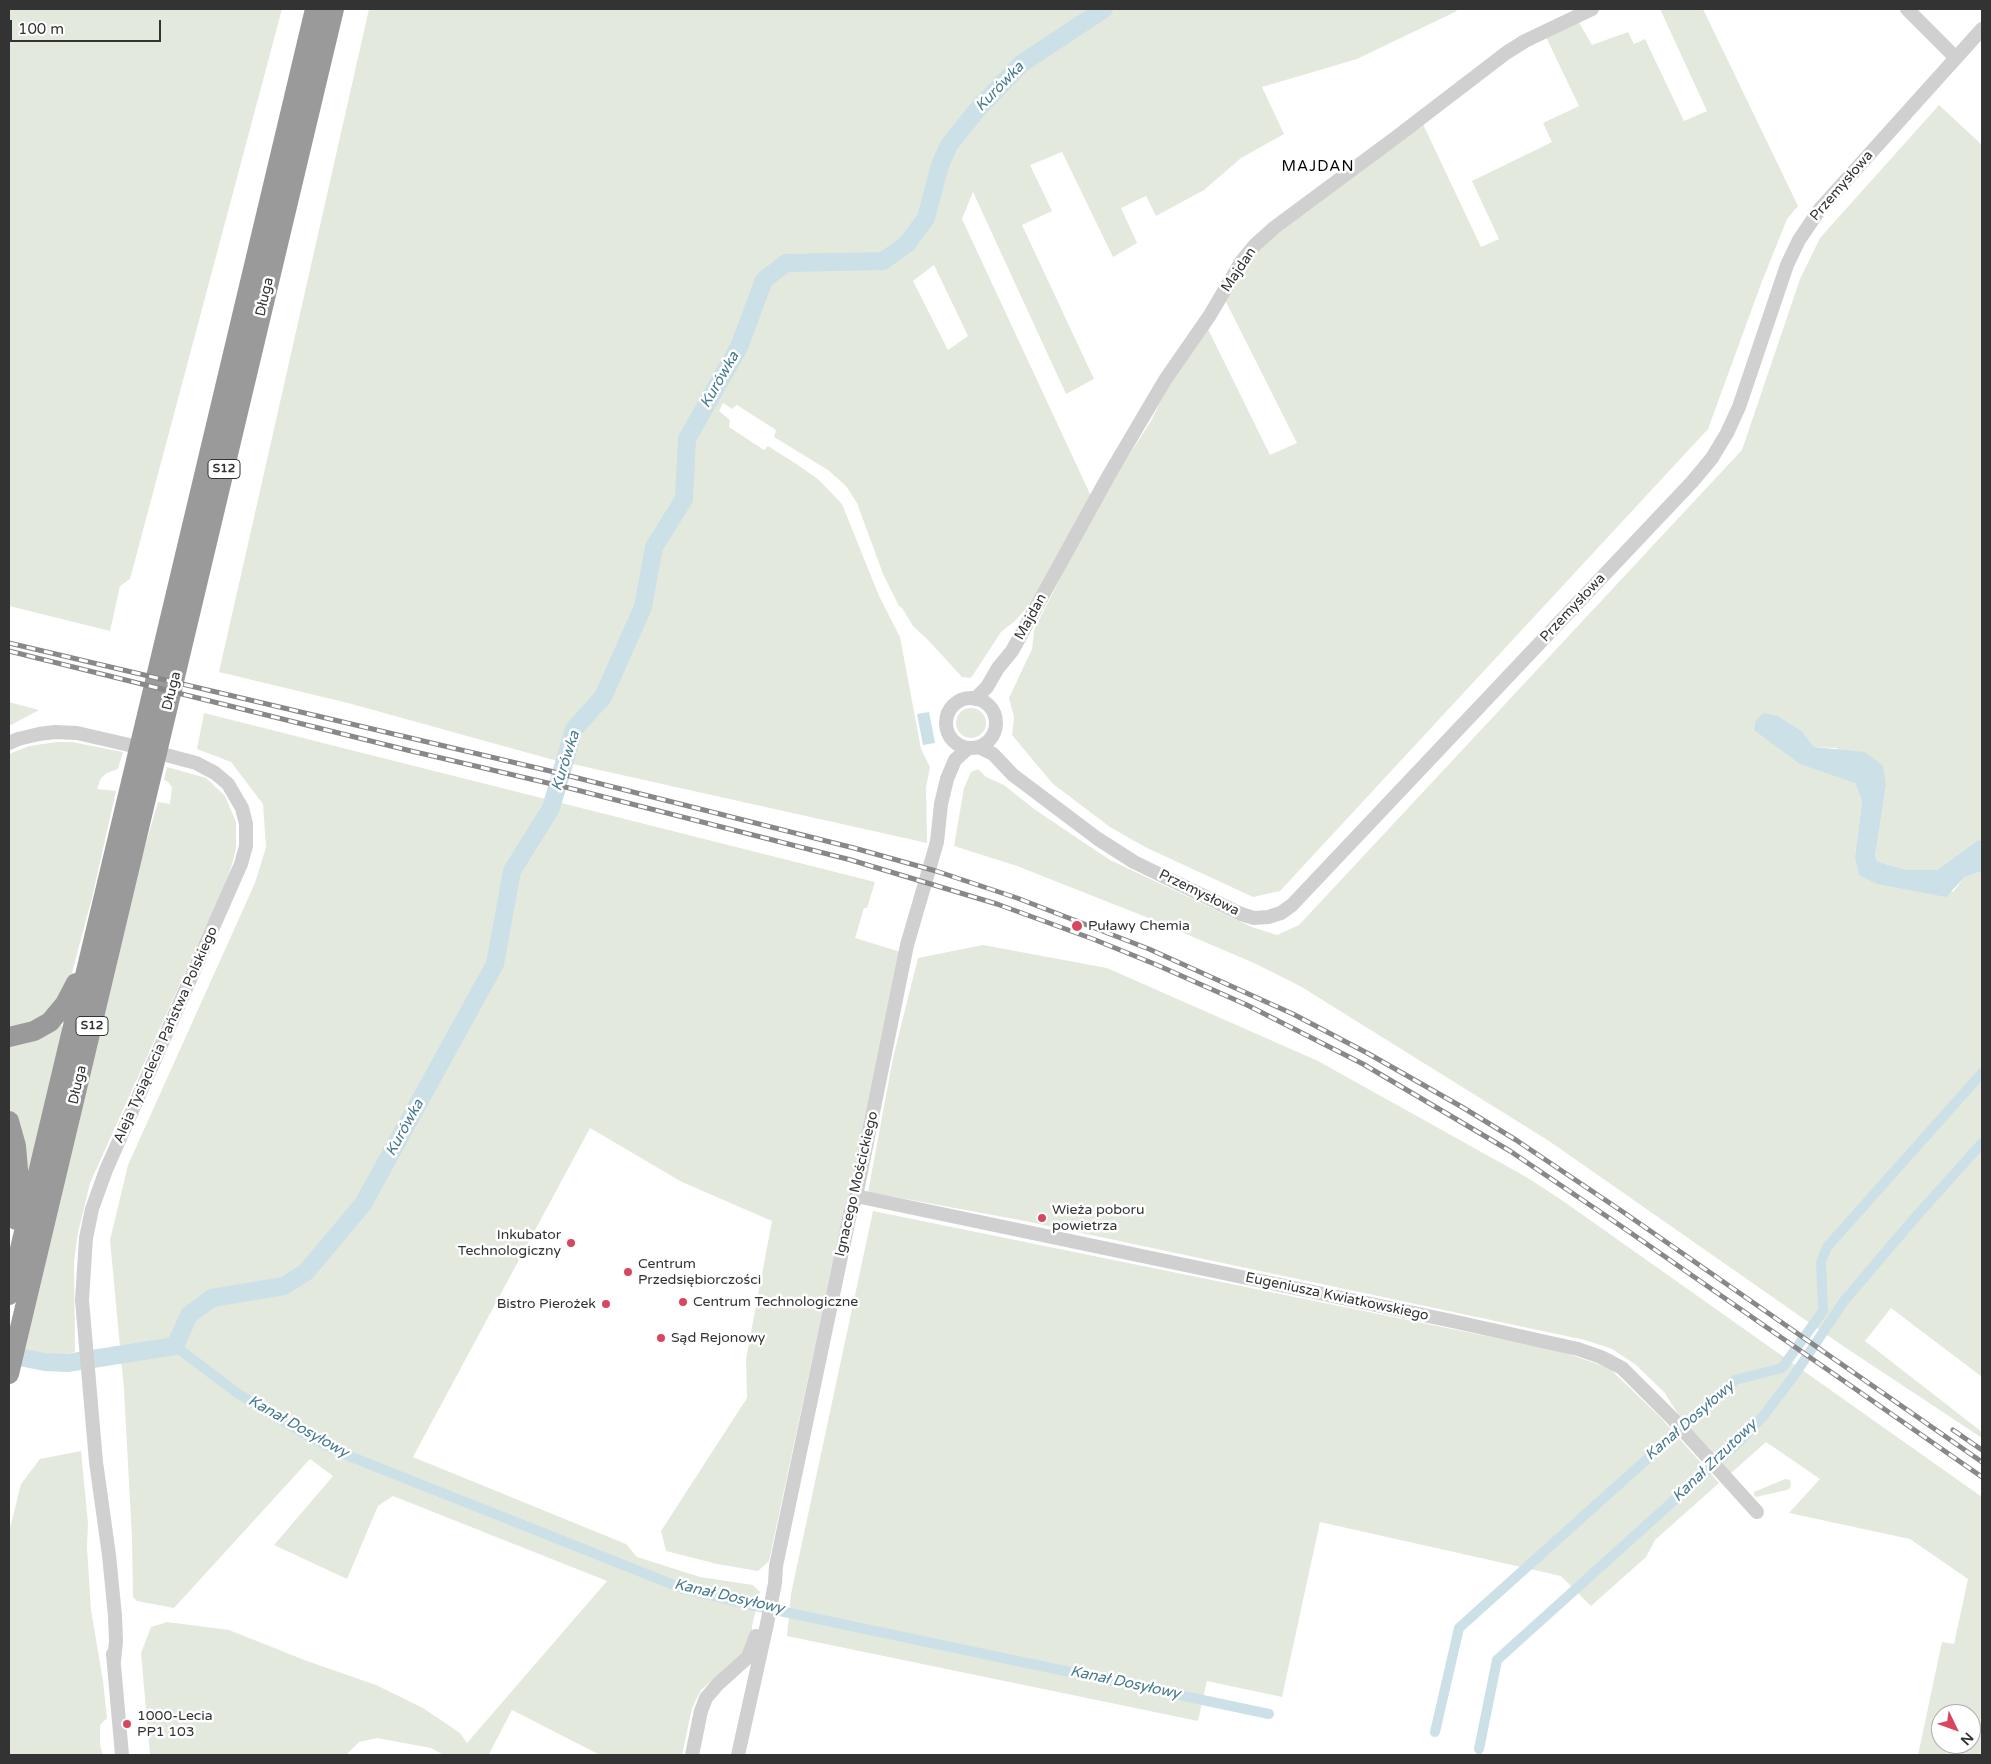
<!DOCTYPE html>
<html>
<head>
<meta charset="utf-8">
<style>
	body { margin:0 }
	#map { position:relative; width:1991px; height:1764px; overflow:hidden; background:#fff; font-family:"Varela Round",sans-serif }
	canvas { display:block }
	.frame { position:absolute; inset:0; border:10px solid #333; pointer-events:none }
	.north { position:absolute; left:1931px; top:1704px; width:50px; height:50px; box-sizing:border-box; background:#fff; border:1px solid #adadad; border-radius:50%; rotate:132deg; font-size:14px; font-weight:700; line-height:20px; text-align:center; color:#333 }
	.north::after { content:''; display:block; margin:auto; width:18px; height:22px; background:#d84760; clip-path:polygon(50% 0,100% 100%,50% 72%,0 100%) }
	.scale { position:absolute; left:10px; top:20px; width:151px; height:22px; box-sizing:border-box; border:2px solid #333; border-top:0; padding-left:6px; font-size:15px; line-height:18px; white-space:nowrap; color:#333; -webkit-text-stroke:4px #fff; paint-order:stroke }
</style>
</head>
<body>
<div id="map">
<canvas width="1991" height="1764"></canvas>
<div class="frame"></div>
<div class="north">N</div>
<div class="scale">100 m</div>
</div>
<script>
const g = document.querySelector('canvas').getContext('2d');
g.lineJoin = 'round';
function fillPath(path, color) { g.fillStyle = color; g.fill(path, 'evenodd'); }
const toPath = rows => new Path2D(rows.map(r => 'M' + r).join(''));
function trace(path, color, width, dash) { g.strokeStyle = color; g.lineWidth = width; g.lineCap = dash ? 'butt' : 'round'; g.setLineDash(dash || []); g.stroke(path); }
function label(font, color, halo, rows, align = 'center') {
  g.font = font + ' "Varela Round",sans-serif'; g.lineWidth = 5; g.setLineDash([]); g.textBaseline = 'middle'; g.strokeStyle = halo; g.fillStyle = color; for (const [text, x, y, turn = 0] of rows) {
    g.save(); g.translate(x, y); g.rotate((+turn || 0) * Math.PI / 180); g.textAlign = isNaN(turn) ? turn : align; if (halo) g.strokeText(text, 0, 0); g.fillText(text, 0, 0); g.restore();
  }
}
fillPath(toPath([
	[9,9,282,9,130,579,120,586,110,631,9,606],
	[369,9,1456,9,1457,11,1357,59,1262,87,1284,134,1241,158,1204,190,1156,216,1146,196,1121,208,1137,243,1113,257,1062,152,1030,165,1052,211,1022,225,1094,379,1066,394,973,192,962,219,1091,496,1030,604,1016,620,1001,632,971,678,962,677,928,640,913,626,902,608,899,606,883,574,857,503,846,486,828,470,774,437,776,430,737,405,732,409,723,403,719,411,730,420,729,427,764,450,768,446,798,465,819,480,842,504,879,596,900,637,921,749,930,767,926,788,927,843,550,759,348,703,219,672],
	[934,265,968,336,948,350,913,281],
	[1660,9,1703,9,1798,206,1787,219,1761,284,1708,429,1280,891,1253,897,1145,847,1110,827,1053,784,1012,735,1014,717,1009,698,1032,649,1034,630,1068,563,1113,480,1151,421,1169,384,1207,327,1270,455,1297,443,1225,300,1258,248,1422,122,1481,247,1499,239,1472,181,1552,142,1543,123,1579,106,1545,35,1577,19,1592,45,1628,32,1634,44,1645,39,1684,121,1707,111],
	[1939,105,1982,145,1982,841,1978,840,1937,870,1907,870,1878,862,1875,857,1886,786,1836,748,1814,747,1802,731,1778,716,1855,783,1862,801,1855,856,1953,892,1965,877,1982,871,1982,1377,1891,1308,1865,1341,1982,1432,1982,1438,1837,1342,1549,1141,1300,986,1254,963,1146,917,1017,866,954,846,964,788,971,772,978,769,986,777,1004,785,1034,809,1110,860,1252,927,1277,935,1299,925,1742,450,1800,279,1820,238],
	[9,702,39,710,9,726],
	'956 723a15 15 0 1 1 30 0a15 15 0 1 1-30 0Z',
	[204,713,875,882,867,908,864,908,855,938,901,952,856,1174,844,1210,769,1561,758,1571,717,1564,666,1551,661,1531,747,1398,746,1359,772,1221,682,1182,590,1128,413,1457,626,1544,637,1557,700,1577,753,1585,760,1592,752,1626,752,1639,745,1652,701,1690,692,1708,682,1755,600,1755,512,1710,489,1754,490,1755,444,1755,431,1748,377,1738,359,1742,346,1755,150,1755,141,1653,151,1627,167,1622,229,1630,307,1661,376,1685,423,1708,460,1733,467,1743,607,1581,393,1496,378,1506,347,1579,274,1545,333,1476,310,1459,174,1608,137,1601,133,1597,132,1538,124,1390,110,1240,128,1165,255,883,266,847,263,804,231,762,197,749],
	[57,742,72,742,123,752,118,769,107,773,101,778,97,789,116,791,92,898,71,976,48,1015,9,1031,9,754,29,746],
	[167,767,206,778,225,796,236,822,236,848,233,861,226,882,90,1183,78,1233,74,1261,75,1352,59,1355,25,1350,143,853,158,802,170,804,172,787,168,782,164,780],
	[983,945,1107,968,1318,1061,1528,1178,1563,1201,1982,1497,1982,1755,1918,1755,1942,1642,1954,1644,1968,1579,1910,1539,1789,1513,1820,1479,1766,1442,1730,1474,1680,1417,1664,1392,1636,1365,1612,1349,1585,1340,1025,1221,868,1192,893,1058,918,958],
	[1941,1714,1971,1714,1971,1744,1941,1744],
	[60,1023,63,1028,25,1186,12,1115,9,1106,9,1043],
	[873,1211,1560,1351,1609,1368,1661,1418,1719,1483,1655,1540,1646,1557,1591,1606,1561,1576,1320,1522,1282,1697,1207,1681,1198,1721,787,1636,791,1594],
	[81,1451,88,1523,87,1547,91,1610,103,1681,107,1718,100,1725,100,1745,103,1755,9,1755,9,1532,21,1484,40,1459],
	[1785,1479,1790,1480,1791,1484,1790,1488,1787,1490,1756,1497,1754,1495,1754,1492]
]), '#e4e9dd');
fillPath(toPath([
	[929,712,935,743,923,745,917,714],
	[1763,713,1778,716,1802,731,1814,747,1865,752,1883,766,1886,786,1875,857,1878,862,1907,870,1937,870,1978,840,1982,841,1982,871,1965,877,1946,897,1877,884,1859,875,1855,856,1862,801,1855,783,1800,764,1754,730,1756,720]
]), '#cbe0e7');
trace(toPath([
	[175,1346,237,1393,303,1433,339,1452,684,1589,742,1603,1269,1714],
	[1435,1732,1459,1628,1735,1380,1782,1368,1823,1311,1821,1262,1827,1247,1982,1073],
	[1479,1749,1497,1660,1742,1439,1764,1415,1793,1377,1844,1301,1913,1220,1982,1143]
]), '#cbe0e7', 10);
trace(toPath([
	[9,1355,45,1362,67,1363,175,1346,189,1315,212,1298,284,1286,306,1272,363,1204,495,964,512,871,551,808,574,729,603,697,643,607,654,547,684,499,687,439,739,347,764,280,786,263,883,261,907,244,926,218,940,165,949,145,977,110,1021,64,1104,9]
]), '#cbe0e7', 18);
trace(toPath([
	[1907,9,1956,58],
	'946 723a25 25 0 1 1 50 0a25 25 0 1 1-50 0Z',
	[975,699,987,687,998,668,1012,651,1109,475,1165,380,1210,315,1241,262,1255,245,1275,227,1395,138,1506,53,1525,41,1592,9],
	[9,743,18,739,39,734,55,732,77,733,125,744,196,763,215,773,228,784,242,808,246,824,246,846,241,864,106,1170,92,1209,86,1238,82,1300,96,1462,109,1555,115,1616,116,1641,114,1661],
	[979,747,993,754,1013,775,1098,839,1134,862,1241,914,1254,918,1268,917,1281,913,1292,905,1692,482,1712,458,1727,433,1739,407,1787,265,1799,240,1820,209,1982,29],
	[856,1196,1452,1321,1578,1349,1601,1357,1622,1368,1672,1418,1757,1512],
	[113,1654,122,1755],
	[692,1755,701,1711,706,1698,718,1684,748,1657,756,1636],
	[738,1755,767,1624,775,1583,776,1566,850,1214,856,1196,907,945,937,842,941,804,947,779,955,760,968,748]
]), '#d0d0d0', 14);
trace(toPath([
	[9,1037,34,1031,50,1022,65,1004,76,983],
	[9,1121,16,1146,18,1169,19,1189,16,1220],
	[9,1295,315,9],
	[9,1374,334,9]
]), '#9a9a9a', 20);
const rail = toPath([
	[9,643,550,771,854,848,936,871,1017,898,1149,949,1293,1014,1369,1054,1462,1107,1516,1140,1626,1214,1982,1462],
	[9,651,407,750,569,788,851,860,997,904,1093,939,1157,965,1247,1005,1363,1064,1510,1151,1618,1224,1982,1477],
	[1953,1430,1982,1450]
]);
trace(rail, '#888', 5);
trace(rail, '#fff', 3, [9]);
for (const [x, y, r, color] of [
	[1077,926,6,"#d84760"],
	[1042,1218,5,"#d84760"],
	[571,1243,5,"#d84760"],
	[628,1272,5,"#d84760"],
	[683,1302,5,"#d84760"],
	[606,1304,5,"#d84760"],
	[661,1338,5,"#d84760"],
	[127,1724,5,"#d84760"]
]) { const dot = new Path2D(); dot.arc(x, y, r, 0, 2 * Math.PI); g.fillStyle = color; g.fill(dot); trace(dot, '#fff', 2); }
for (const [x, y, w] of [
	[224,469,32],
	[92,1026,32]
]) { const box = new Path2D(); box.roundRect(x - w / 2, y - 9.5, w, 19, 4); g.fillStyle = '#fff'; g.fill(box); trace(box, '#333', 1); }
label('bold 12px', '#333', null, [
	["S12",224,469],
	["S12",92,1026]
]);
label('14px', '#333', '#fff', [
	["Przemysłowa",1842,186,-49],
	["Majdan",1239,270,-56],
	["Długa",265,297,-77],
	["Przemysłowa",1573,608,-47],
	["Majdan",1031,617,-61],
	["Długa",172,691,-76],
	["Przemysłowa",1199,893,26],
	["Aleja Tysiąclecia Państwa Polskiego",166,1035,-66],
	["Długa",78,1085,-77],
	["Ignacego Mościckiego",857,1184,-77],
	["Eugeniusza Kwiatkowskiego",1337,1297,12]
]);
label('14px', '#333', '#fff', [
	["Puławy Chemia",1088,926],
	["Wieża poboru",1052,1210],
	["powietrza",1052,1226],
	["Inkubator",561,1235,"right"],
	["Technologiczny",561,1251,"right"],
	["Centrum",638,1264],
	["Przedsiębiorczości",638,1280],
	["Centrum Technologiczne",693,1302],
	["Bistro Pierożek",596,1304,"right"],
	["Sąd Rejonowy",671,1338],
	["1000-Lecia",137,1716],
	["PP1 103",137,1732]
], 'left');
label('italic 15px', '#467a8f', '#fff', [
	["Kurówka",1000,87,-46],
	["Kurówka",720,380,-60],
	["Kurówka",566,761,-72],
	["Kurówka",405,1128,-61],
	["Kanał Dosyłowy",1690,1421,-41],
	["Kanał Dosyłowy",298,1427,29],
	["Kanał Zrzutowy",1715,1461,-44],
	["Kanał Dosyłowy",729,1597,13],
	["Kanał Dosyłowy",1125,1683,12]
]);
g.letterSpacing = '1px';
label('15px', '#000', '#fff', [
	["MAJDAN",1318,167]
]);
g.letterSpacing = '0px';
</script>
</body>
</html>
